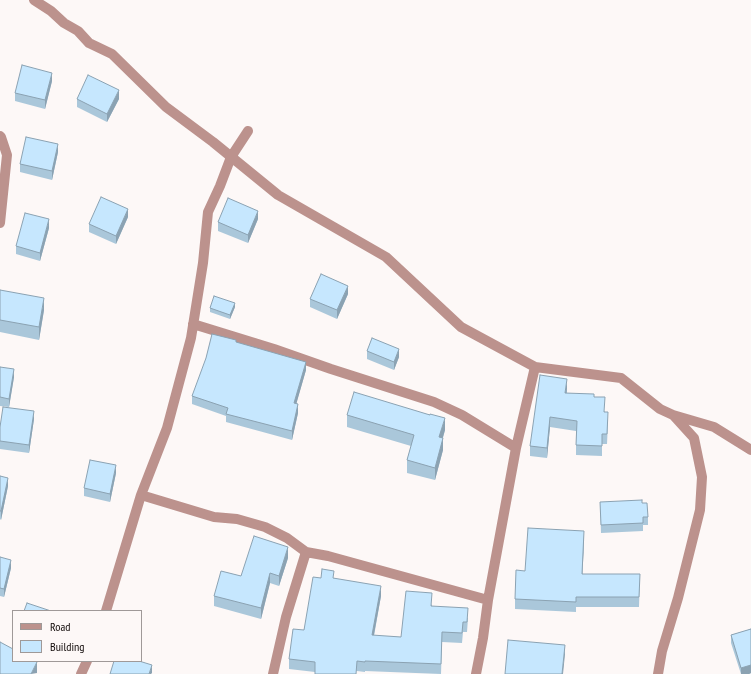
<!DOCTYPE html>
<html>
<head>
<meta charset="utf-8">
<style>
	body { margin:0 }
	#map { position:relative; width:751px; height:674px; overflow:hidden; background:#fdf8f7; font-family:"PT Sans Narrow",sans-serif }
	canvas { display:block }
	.legend { position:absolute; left:12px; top:610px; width:130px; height:52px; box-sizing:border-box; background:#fdf8f7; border:1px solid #9f9998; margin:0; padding:5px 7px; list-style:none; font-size:12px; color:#110a09 }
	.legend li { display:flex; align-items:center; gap:8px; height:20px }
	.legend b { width:20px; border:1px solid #9f9998 }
</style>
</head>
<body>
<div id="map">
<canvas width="751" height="674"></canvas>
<ul class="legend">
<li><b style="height:5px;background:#bc928d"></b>Road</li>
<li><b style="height:11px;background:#c6e7fe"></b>Building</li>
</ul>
</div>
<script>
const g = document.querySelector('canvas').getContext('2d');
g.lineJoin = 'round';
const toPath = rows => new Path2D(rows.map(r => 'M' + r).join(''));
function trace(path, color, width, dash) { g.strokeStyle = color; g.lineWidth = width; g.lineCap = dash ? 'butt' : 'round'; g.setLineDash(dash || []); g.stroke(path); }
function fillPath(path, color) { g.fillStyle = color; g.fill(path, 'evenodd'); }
trace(toPath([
	[34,0,51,11,64,23,78,31,89,43,112,54,166,107,213,142,278,195,386,257,461,327,535,367,621,378,660,409,673,415,714,427,751,450],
	[0,136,1,137,7,155,0,223],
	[193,324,274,349,331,369,434,402,462,415,516,448],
	[141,495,214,517,237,519,265,527,287,538,306,552,328,556,488,600],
	[106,611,141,495,167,428,191,338,203,263,208,212,220,186,231,157,248,131],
	[81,674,87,661],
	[273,674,286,617,306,552],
	[476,674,483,638,488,600,516,448,535,367],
	[658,674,662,651,678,598,700,510,702,477,694,438,674,416]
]), '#bc928d', 10);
fillPath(toPath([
	[52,81,45,109,15,101,15,93],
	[77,99,119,99,107,122,77,107],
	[58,152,52,180,20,172,20,164],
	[128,217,116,244,89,232,89,224],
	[258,219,248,243,218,231,218,222],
	[49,228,40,261,16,254,16,246],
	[0,290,44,310,39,340,0,332],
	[348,294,337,319,310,307,310,299],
	[235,307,230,319,210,312,210,308],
	[236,342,306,370,296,404,298,413,292,440,226,422,226,416,192,404,192,396],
	[367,351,399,357,394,370,367,359],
	[0,367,14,377,9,407,0,406],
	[567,389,567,393,594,397,605,412,608,422,607,444,602,444,602,456,576,455,576,431,550,427,547,458,530,456,530,446],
	[347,415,445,430,443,438,443,450,435,480,407,473,407,460,411,446,347,427],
	[34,419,29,453,0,449,0,427],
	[116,473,110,502,84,496,84,488],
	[0,476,8,486,1,520,0,519],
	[600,502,642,503,648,517,648,525,643,525,643,531,601,533],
	[584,541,582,574,640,574,639,607,576,607,576,612,515,609,515,599,525,571],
	[0,557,11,568,4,597,0,596],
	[288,558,279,586,270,583,261,619,214,606,214,596,241,576],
	[321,578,334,578,381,596,374,636,401,637,432,604,432,606,468,618,467,632,463,632,462,643,442,642,441,674,365,671,365,672,357,671,315,672,289,669,289,659,304,630],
	[751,629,751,673,749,674,741,674,731,643,731,635]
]), '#aac7da');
fillPath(toPath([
	[52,73,52,81,45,109,45,100],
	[119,90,119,99,107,122,107,114],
	[58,144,58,152,52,180,52,171],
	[128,209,128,217,116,244,116,236],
	[258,211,258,219,248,243,248,235],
	[49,219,49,228,40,261,40,253],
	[348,286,348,294,337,319,337,310],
	[44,298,44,310,39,340,39,327],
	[235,303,235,307,230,319,230,315],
	[399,349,399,357,394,370,394,362],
	[306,362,306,370,294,412,294,403],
	[14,369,14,377,9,407,9,399],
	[567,379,567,389,565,403,565,393],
	[298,404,298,413,292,440,292,431],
	[34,411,34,419,29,453,29,445],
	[550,417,550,427,547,458,547,448],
	[445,418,445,430,439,450,439,437],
	[443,438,443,450,435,480,435,468],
	[116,465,116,473,110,502,110,494],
	[8,478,8,486,1,520,1,511],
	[584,531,584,541,582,584,582,574],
	[288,547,288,558,279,586,279,576],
	[11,560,11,568,4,597,4,589],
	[270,573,270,583,261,619,261,608],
	[381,586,381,596,372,645,372,635],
	[565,645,565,654,563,674,562,674],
	[37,662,37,673,31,674],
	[152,665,152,673,151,674,149,674],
	[751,665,751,673,749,674,741,674,741,668]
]), '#8ba2b2');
const building = toPath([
	[22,65,52,73,45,100,15,93,22,65],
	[88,75,119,90,107,114,77,99,88,75],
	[26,137,58,144,52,171,20,164,26,137],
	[101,197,128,209,116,236,89,224,101,197],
	[228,198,258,211,248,235,218,222,228,198],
	[25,213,49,219,40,253,16,246,25,213],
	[321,274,348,286,337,310,310,299,321,274],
	[0,290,44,298,39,327,0,320,0,290],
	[214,296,235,303,230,315,210,308,214,296],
	[212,334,236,340,236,342,306,362,294,403,298,404,292,431,226,414,228,408,192,396,206,358,212,334],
	[372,338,399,349,394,362,367,351,372,338],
	[0,367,14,369,9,399,0,397,0,367],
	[540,375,567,379,565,393,594,394,594,397,605,397,604,412,608,412,607,434,602,434,602,446,576,445,577,421,550,417,547,448,530,446,540,375],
	[354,392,430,415,430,414,445,418,439,437,443,438,435,468,407,460,414,435,347,415,354,392],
	[3,407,34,411,29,445,0,441,0,427,3,407],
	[90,460,116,465,110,494,84,488,90,460],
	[0,476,8,478,1,511,0,511,0,476],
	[642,500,642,503,647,503,648,517,643,517,643,523,601,525,600,502,642,500],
	[528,528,584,531,582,574,640,574,639,597,576,597,576,602,515,599,516,570,525,571,528,528],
	[254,536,288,547,279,576,270,573,261,608,214,596,221,571,241,576,254,536],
	[0,557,11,560,4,589,0,588,0,557],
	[322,569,334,571,333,578,381,586,372,635,401,637,406,591,432,593,431,606,468,608,467,622,463,622,462,633,442,632,441,664,365,661,365,662,357,661,356,674,315,674,315,662,289,659,293,629,304,630,313,577,321,578,322,569],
	[27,603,51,611,24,611,27,603],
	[751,629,751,665,741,668,731,635,751,629],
	[508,640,565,645,562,674,505,674,508,640],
	[0,642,13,649,13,661,35,661,37,662,31,674,0,674,0,642],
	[114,661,139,661,152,665,149,674,110,674,114,661]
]);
fillPath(building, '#c6e7fe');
trace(building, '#8ba2b2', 1);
</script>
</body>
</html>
